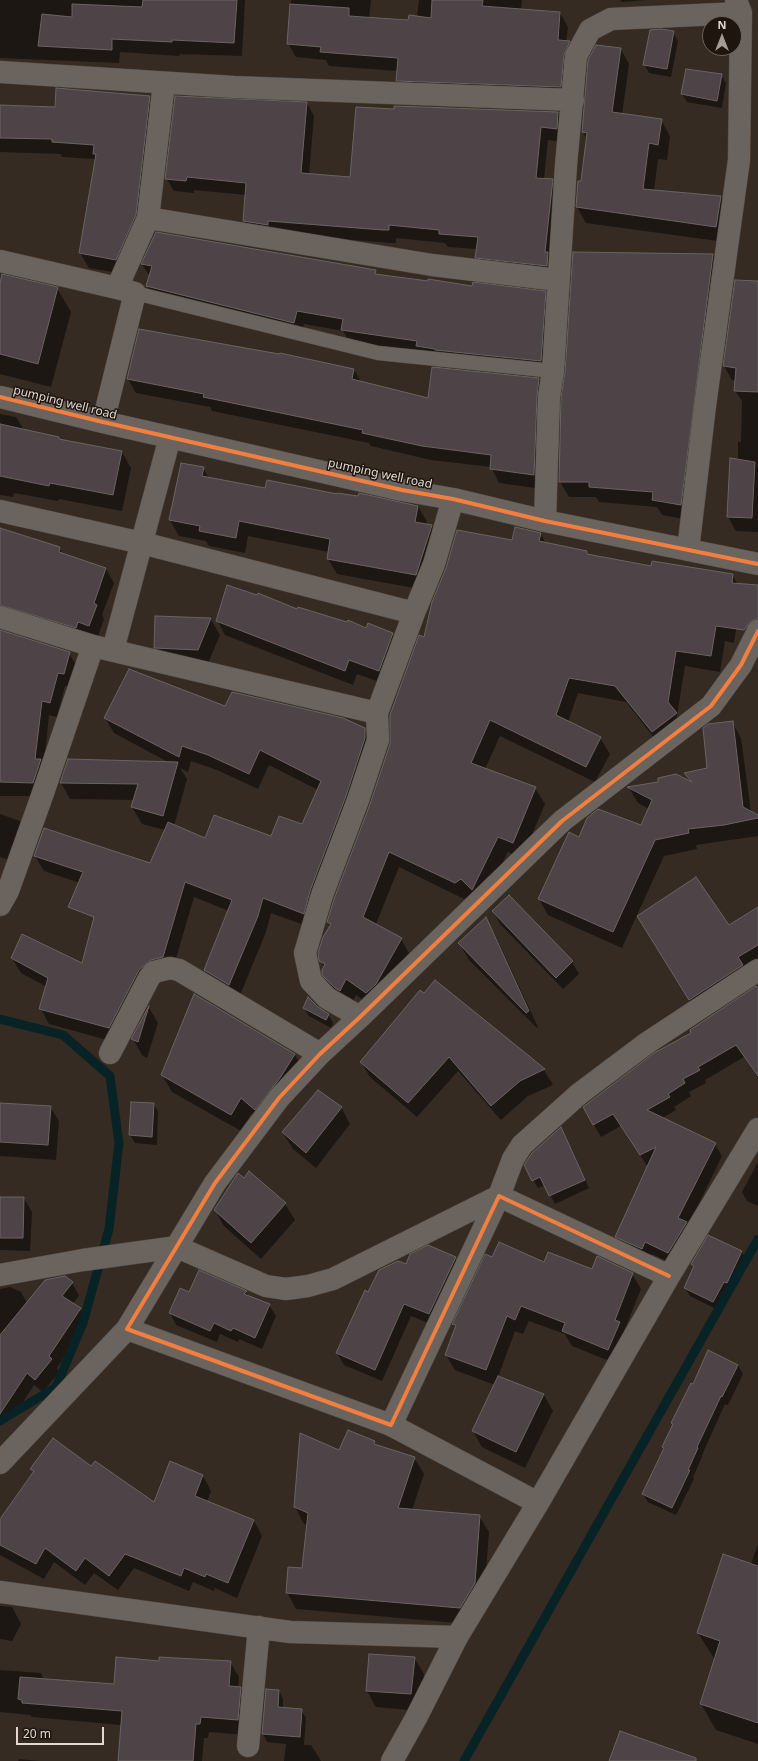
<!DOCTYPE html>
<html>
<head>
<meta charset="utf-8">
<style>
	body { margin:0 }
	#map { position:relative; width:758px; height:1761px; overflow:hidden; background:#352b23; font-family:"Noto Sans",sans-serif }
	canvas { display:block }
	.north { position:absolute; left:702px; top:16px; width:40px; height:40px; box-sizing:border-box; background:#1d150e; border:1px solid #6c635b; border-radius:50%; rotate:0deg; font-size:11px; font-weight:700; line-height:16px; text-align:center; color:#e3d8cf }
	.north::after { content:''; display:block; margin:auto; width:14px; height:18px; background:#a69b93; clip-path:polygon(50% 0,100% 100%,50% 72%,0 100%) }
	.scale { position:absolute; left:16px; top:1727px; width:88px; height:18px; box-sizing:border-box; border:2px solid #e3d8cf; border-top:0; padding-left:5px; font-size:12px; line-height:14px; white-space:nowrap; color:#e3d8cf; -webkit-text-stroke:3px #1d150e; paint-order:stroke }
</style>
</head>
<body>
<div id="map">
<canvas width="758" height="1761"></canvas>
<div class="north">N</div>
<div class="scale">20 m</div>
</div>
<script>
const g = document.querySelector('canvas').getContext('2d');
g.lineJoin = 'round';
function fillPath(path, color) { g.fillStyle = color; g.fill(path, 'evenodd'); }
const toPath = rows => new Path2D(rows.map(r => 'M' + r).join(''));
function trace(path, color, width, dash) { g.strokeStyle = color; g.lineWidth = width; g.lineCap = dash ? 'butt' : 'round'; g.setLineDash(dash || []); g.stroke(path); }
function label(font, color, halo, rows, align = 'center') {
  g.font = font + ' "Noto Sans",sans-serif'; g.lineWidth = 3; g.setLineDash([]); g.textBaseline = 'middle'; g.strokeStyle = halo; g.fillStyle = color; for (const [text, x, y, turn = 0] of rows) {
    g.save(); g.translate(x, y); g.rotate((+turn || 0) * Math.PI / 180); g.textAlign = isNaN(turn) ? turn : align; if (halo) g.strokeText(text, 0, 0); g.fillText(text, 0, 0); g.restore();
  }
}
fillPath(toPath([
	[0,0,245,0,242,56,180,54,179,56,120,52,119,63,0,58],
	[291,0,371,0,369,19,409,21,417,17,419,0,522,0,521,10,560,13,568,27,566,42,569,42,577,56,568,101,405,94,397,80,398,71,329,66,326,60,296,57,288,43],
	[620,0,647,0,622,2],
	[673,32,678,41,671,77,649,73,644,64],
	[620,48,629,64,622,115,661,120,670,136,667,160,658,159,654,191,721,196,730,212,725,242,586,223,577,207,587,140,583,132,589,60],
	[721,75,726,83,722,108,687,102,682,94],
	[149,97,158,112,144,230,124,274,89,268,80,253,96,159,62,157,61,154,0,152,0,106,56,108],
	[307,103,314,116,309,175,351,178,395,110,558,113,565,126,564,142,548,140,544,179,552,180,560,193,554,279,484,270,476,257,477,249,448,247,445,243,396,238,396,243,391,243,275,234,251,234,244,221,246,195,194,190,194,193,174,191,166,178],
	[713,255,722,271,689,520,662,515,657,507,599,502,596,497,569,497,560,482],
	[142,264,375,271,377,275,473,287,545,292,553,305,548,374,350,343,343,331,304,324,301,336,155,300,147,286,150,277],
	[758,282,758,532,736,531,728,517,738,460,738,442,741,442,742,401,735,391,736,381,732,380,724,366],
	[0,287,57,288,71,312,51,387,0,374],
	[354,369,361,382,429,399,539,379,547,393,542,489,499,483,491,467,431,460,371,446,369,443,212,411,210,407,136,393,128,379],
	[0,414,16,417,24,430,58,437,60,440,122,452,131,468,122,511,59,499,58,501,14,493,13,497,0,495],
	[203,468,209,478,266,489,337,495,418,506,427,522,426,525,432,526,441,541,425,590,337,574,328,559,329,552,248,536,245,553,209,546,206,541,179,536,170,520],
	[0,529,59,548,63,554,106,569,114,583,102,615,104,619,97,639,0,621],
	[541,534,546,544,587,551,589,556,652,567,732,575,742,591,734,643,725,641,720,672,685,666,677,716,685,730,662,748,626,702,578,693,568,722,600,738,610,754,595,782,500,736,485,769,535,788,545,804,522,858,508,852,481,905,471,894,464,899,399,867,376,924,401,939,410,955,376,1009,356,995,350,1007,333,991,323,975,324,967,320,960,331,927,328,922,371,805,424,638,512,542],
	[258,596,298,610,367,629,393,634,401,648,388,685,357,674,353,685,225,635,217,620],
	[210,618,220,635,207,666,165,664,155,647],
	[0,631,69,653,77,667,72,688,65,686,57,717,49,715,41,796,0,796],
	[226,707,364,728,373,744,312,928,271,913,266,932,238,1000,214,986,205,970,229,911,194,897,172,972,159,975,118,1043,49,1024,41,1009,47,987,21,973,12,958,83,964,96,913,80,883,44,871,35,856,150,864,165,830,142,824,132,807,134,800,70,799,61,783,170,763,114,733,105,718],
	[191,761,217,770,258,789,269,765,318,790,302,825,271,837,206,839,174,826,187,779,180,768,188,772],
	[732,722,741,738,751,812,758,816,758,836,696,845,697,849,664,856,622,948,548,915,539,899,579,838,642,826,649,809,638,803,629,788,660,782,691,783,686,773,708,769],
	[0,814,20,821,29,837,20,864,0,857],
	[758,909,758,965,699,1015,647,931,729,926],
	[493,911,572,962,579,974,563,989,500,924],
	[485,919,495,935,538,1027,537,1028,469,960,459,943],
	[435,982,544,1070,553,1085,528,1096,501,1120,458,1071,417,1117,370,1077,361,1062],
	[758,991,758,1077,744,1057,705,1080,706,1083,689,1092,691,1096,674,1107,676,1110,662,1118,715,1144,722,1156,688,1226,675,1265,652,1254,649,1261,623,1249,616,1237,648,1167,621,1126,601,1137,584,1108,692,1033],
	[195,995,295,1055,304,1071,264,1125,251,1114,241,1131,172,1092,162,1075],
	[149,1008,158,1023,147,1058,142,1055,133,1039],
	[304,1008,317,1008,328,1014,333,1023,331,1028,309,1016],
	[132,1103,154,1104,158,1112,157,1145,135,1143,130,1135],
	[0,1104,50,1107,59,1121,56,1160,0,1156],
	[341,1107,350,1124,316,1168,293,1149,283,1133],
	[561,1129,589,1188,555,1204,545,1185,538,1188,533,1180],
	[758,1162,758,1206,747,1201,742,1192],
	[0,1198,24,1198,32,1212,30,1251,0,1250],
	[285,1204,295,1220,261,1259,224,1226,215,1210],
	[709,1236,742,1252,746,1260,731,1291,728,1289,718,1310,690,1296,685,1288,694,1268,692,1264],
	[428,1247,455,1258,463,1271,436,1326,411,1316,382,1381,344,1365,337,1353,369,1293,406,1265],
	[493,1258,632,1274,641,1289,624,1331,628,1337,617,1364,572,1346,565,1334,529,1321,523,1334,515,1331,498,1377,544,1395,553,1411,525,1468,482,1447,473,1431,495,1385,455,1370,446,1355,456,1328,454,1324],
	[72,1283,79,1295,73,1304,80,1308,87,1321,57,1368,59,1372,43,1392,34,1385,13,1418,6,1413,0,1420,0,1289,10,1287,21,1292,27,1303],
	[246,1292,249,1297,269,1305,276,1316,262,1349,239,1339,238,1342,220,1334,217,1342,176,1325,170,1313,190,1293],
	[709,1352,738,1365,743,1374,728,1405,725,1404,702,1455,702,1457,693,1477,694,1479,676,1515,648,1502,643,1494,664,1450,663,1447,674,1426,672,1423,693,1385],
	[374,1442,377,1446,414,1458,424,1474,412,1510,479,1516,489,1532,484,1599,469,1624,296,1609,287,1592,303,1569,307,1525,304,1524,295,1507,340,1451],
	[92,1467,154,1503,203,1476,211,1491,207,1502,254,1521,262,1536,237,1598,215,1588,214,1591,193,1582,189,1591,134,1568,118,1590,94,1573,85,1585,54,1562,44,1579,0,1555,0,1517,2,1518,34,1473,32,1469],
	[758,1544,758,1744,716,1730,701,1704,715,1660,698,1633,751,1564],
	[0,1606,12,1607,21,1624,12,1641,0,1639],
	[414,1658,424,1674,420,1711,376,1707,367,1691],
	[160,1662,230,1662,239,1677,238,1688,240,1688,249,1703,246,1735,209,1732,208,1738,204,1738,202,1761,119,1761,121,1725,32,1717,30,1715,0,1712,0,1670,41,1673,44,1680,115,1685],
	[267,1690,279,1691,283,1699,283,1709,301,1710,306,1718,304,1745,311,1745,321,1761,284,1761,286,1744,267,1742,263,1734],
	[19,1759,40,1761,18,1761]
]), '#0007');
trace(toPath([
	[0,1019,63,1035,110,1076,119,1143,109,1229,83,1323,56,1387,0,1421],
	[464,1761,758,1239]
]), '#082326', 9);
const building = toPath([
	[143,0,237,0,234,43,172,40,172,42,112,39,112,50,38,46,42,14,72,17,72,4,142,7,143,0],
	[432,0,483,0,482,6,560,12,558,40,570,41,564,55,561,87,396,81,398,58,320,52,321,47,287,44,290,4,349,8,349,16,408,20,409,15,431,18,432,0],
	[661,29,674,31,667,69,643,65,650,30,661,29],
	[596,45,621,48,612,112,662,119,658,145,649,143,643,189,721,196,716,227,576,207,578,181,581,181,587,133,582,132,588,60,596,45],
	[686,69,722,74,717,101,681,94,686,69],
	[56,88,150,96,136,215,116,260,79,253,96,154,93,154,94,145,52,142,52,139,0,138,0,105,55,107,56,88],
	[175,96,307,102,301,173,350,177,356,107,394,109,394,106,558,112,557,129,541,127,536,178,553,179,545,252,548,252,547,266,475,258,478,237,439,234,439,230,389,225,389,230,383,230,268,221,268,225,243,221,246,183,187,177,186,181,165,179,175,96],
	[156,232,376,270,375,274,428,281,428,279,472,286,473,282,546,291,541,361,435,350,435,349,416,346,417,341,341,330,343,319,297,311,294,323,146,286,152,266,141,264,156,232],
	[573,252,713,254,681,505,652,500,653,492,589,487,589,482,559,482,561,398,565,372,573,252],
	[2,274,58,287,38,364,0,354,0,283,2,274],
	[735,280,758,281,758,392,734,391,736,368,723,366,735,280],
	[139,329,279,354,280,353,354,369,352,379,428,398,432,367,539,378,537,397,534,475,490,469,491,455,422,446,362,433,363,430,203,397,204,394,127,379,139,329],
	[0,424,59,437,59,439,122,451,113,495,50,483,49,486,0,476,0,424],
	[730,458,755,462,752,518,727,517,730,458],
	[181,463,204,467,202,476,265,488,267,480,337,494,337,493,358,496,359,493,418,506,415,522,432,525,416,575,327,559,330,539,239,521,236,538,199,531,200,526,169,520,181,463],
	[515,527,541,533,539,541,587,551,587,554,651,566,652,561,733,574,732,583,758,585,758,619,751,621,744,630,716,626,711,656,676,651,668,702,677,713,652,732,615,686,569,678,556,715,601,737,586,767,490,720,471,763,536,787,513,843,498,837,472,890,461,879,455,883,389,852,363,917,402,938,376,984,366,993,346,979,340,991,335,988,322,975,322,970,325,964,319,961,318,953,323,937,331,924,327,922,334,899,370,804,390,744,390,715,419,635,424,637,432,602,446,568,457,530,512,540,515,527],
	[0,528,60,547,59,552,106,568,94,603,97,605,89,626,78,622,76,628,0,605,0,528],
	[227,585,257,595,258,593,297,609,298,607,347,622,348,620,366,628,368,623,393,633,379,671,349,660,345,671,216,621,227,585],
	[155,616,211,618,198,650,154,648,155,616],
	[0,630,70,652,64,674,58,673,50,703,42,701,35,759,41,759,33,783,0,782,0,630],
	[129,669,225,706,232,692,343,718,365,728,365,738,346,796,310,891,304,914,263,898,258,916,229,985,204,970,232,900,185,882,163,957,151,960,139,970,109,1028,39,1009,48,978,11,958,22,934,82,963,94,917,68,907,83,872,34,856,44,828,150,863,168,822,205,838,214,815,271,836,279,816,302,824,321,781,260,750,249,774,208,755,182,746,179,757,104,718,129,669],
	[733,721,743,807,758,815,758,818,724,825,688,829,689,833,655,840,613,932,538,899,569,832,579,837,587,818,598,809,641,825,652,800,627,787,658,782,658,778,676,774,692,782,684,773,707,768,703,728,708,724,733,721],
	[68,759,178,762,163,816,131,807,138,784,60,783,68,759],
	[696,877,729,925,758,907,758,945,738,957,743,965,689,1000,637,916,696,877],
	[509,895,573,961,556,978,492,911,509,895],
	[486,917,529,1011,526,1013,458,943,486,917],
	[435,980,518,1047,545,1069,520,1081,491,1106,449,1057,408,1103,360,1062,420,990,424,993,435,980],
	[756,986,758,989,758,1076,736,1045,698,1067,700,1070,683,1079,685,1083,668,1094,670,1097,647,1110,716,1143,678,1218,687,1222,668,1253,645,1242,642,1249,615,1237,656,1147,640,1155,613,1114,593,1125,583,1107,654,1053,691,1033,690,1030,756,986],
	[194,994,295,1054,280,1078,255,1110,241,1098,231,1115,161,1075,194,994],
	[308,997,318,1007,329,1014,326,1020,303,1008,308,997],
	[149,1006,138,1042,131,1039,149,1006],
	[318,1090,342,1107,306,1153,282,1132,318,1090],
	[131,1102,154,1103,152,1137,129,1135,131,1102],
	[0,1103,51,1106,48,1145,0,1142,0,1103],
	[561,1127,585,1180,549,1196,540,1177,532,1181,524,1165,532,1153,561,1127],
	[249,1171,286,1203,251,1243,214,1210,238,1173,244,1178,249,1171],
	[0,1197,24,1197,23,1238,0,1238,0,1197],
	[708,1235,742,1251,727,1283,724,1282,713,1302,684,1288,694,1266,691,1264,708,1235],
	[499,1242,544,1262,548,1252,592,1269,597,1256,633,1273,615,1320,620,1322,608,1350,562,1331,565,1323,521,1306,515,1320,507,1316,486,1370,445,1355,456,1325,452,1324,485,1254,492,1257,499,1242],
	[428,1245,456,1257,429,1314,404,1304,375,1370,336,1353,365,1290,368,1292,379,1270,398,1261,406,1264,410,1254,428,1245],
	[199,1270,247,1291,244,1294,270,1304,255,1338,233,1328,231,1331,214,1323,210,1331,169,1313,180,1288,189,1292,199,1270],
	[65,1276,73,1282,62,1296,81,1308,49,1356,52,1359,35,1380,27,1373,0,1414,0,1335,45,1280,65,1276],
	[708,1350,738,1365,722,1397,721,1396,697,1447,698,1448,688,1470,690,1470,672,1508,642,1494,664,1448,662,1447,673,1424,671,1423,691,1383,693,1384,708,1350],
	[498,1376,544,1394,516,1452,472,1431,498,1376],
	[348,1430,375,1441,374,1444,415,1457,398,1508,480,1515,475,1583,460,1608,286,1593,288,1567,302,1568,308,1513,294,1507,300,1433,339,1450,348,1430],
	[53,1438,91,1466,95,1461,154,1502,170,1461,203,1475,195,1496,254,1520,228,1583,206,1574,205,1577,184,1568,181,1576,125,1554,109,1576,85,1558,76,1571,45,1548,36,1564,0,1545,0,1519,34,1471,30,1469,53,1438],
	[723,1554,758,1566,758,1723,700,1704,720,1641,697,1633,723,1554],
	[369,1654,415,1657,411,1694,366,1691,369,1654],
	[116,1657,159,1661,159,1657,231,1661,229,1686,241,1687,238,1720,201,1717,200,1724,196,1724,193,1761,118,1761,122,1711,22,1703,22,1700,18,1699,20,1677,114,1684,116,1657],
	[266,1689,279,1690,278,1707,302,1709,300,1737,262,1734,266,1689],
	[620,1731,696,1758,696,1761,609,1761,620,1731]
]);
fillPath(building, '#4e4447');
trace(building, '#6a6363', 1);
const lane = toPath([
	[135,293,378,353,553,371]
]);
const street = toPath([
	[0,72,234,87,573,100],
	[148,218,432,265,558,280],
	[0,261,117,288],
	[0,397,103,422,402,490,453,499,545,521,758,564],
	[103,422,135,293,117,288,148,218,164,83],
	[0,511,142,543,414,613],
	[545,521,549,397,553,371,566,165,576,56,590,30,611,19,741,13],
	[688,550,705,406,739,160,741,13,736,0],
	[0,617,93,646,377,713],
	[113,650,170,437],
	[0,905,8,891,43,793,93,646],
	[360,1017,327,998,311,981,305,953,322,895,358,800,378,740,377,713,414,613,434,564,453,499],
	[110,1053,149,978,154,972,170,968,179,970,320,1054],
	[0,1275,83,1260,177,1247,266,1286,286,1289,308,1286,333,1279,499,1196,513,1159,522,1145,579,1094,647,1043,758,970],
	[669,1276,499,1196,391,1425,127,1329,215,1183,279,1098,320,1054,360,1017,562,821,711,706,741,665,758,631],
	[391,1425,538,1503],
	[0,1463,127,1329],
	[0,1592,290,1632,457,1637],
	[248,1746,259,1627],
	[392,1761,416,1718,457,1637,538,1503,669,1276,758,1129]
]);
trace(lane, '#50473f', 15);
trace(street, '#50473f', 23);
trace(lane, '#6b635e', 14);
trace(street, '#6b635e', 22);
trace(toPath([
	[0,397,103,422,402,490,453,499,545,521,758,564],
	[669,1276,499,1196,391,1425,127,1329,215,1183,279,1098,320,1054,360,1017,562,821,711,706,741,665,758,631]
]), '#f27e40', 4);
label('12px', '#e3d8cf', '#1d150e', [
	["pumping well road",65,403,14],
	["pumping well road",380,474,12]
]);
</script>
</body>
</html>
